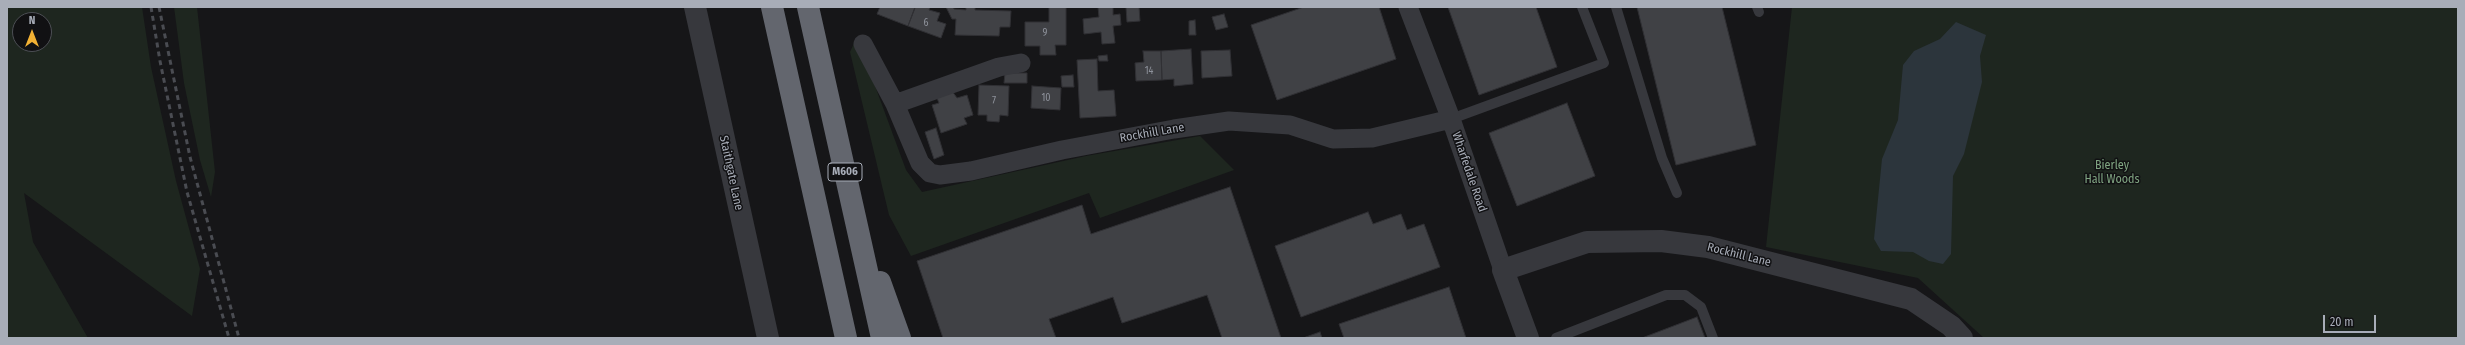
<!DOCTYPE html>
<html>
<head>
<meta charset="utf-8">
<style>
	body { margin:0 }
	#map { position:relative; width:2465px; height:345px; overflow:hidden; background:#161618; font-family:"Fira Sans Condensed",sans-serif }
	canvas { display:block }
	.frame { position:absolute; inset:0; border:8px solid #a8adb8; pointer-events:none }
	.north { position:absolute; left:12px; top:12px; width:40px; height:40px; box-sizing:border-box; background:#111113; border:1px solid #4d4f55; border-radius:50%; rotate:0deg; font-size:11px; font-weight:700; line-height:16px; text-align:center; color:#a8adb8 }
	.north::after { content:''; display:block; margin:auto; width:14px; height:18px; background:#f2b134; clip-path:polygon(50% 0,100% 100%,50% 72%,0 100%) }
	.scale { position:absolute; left:2323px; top:315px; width:53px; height:18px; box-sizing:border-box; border:2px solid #a8adb8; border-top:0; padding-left:5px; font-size:12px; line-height:14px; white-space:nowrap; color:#a8adb8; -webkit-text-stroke:3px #111113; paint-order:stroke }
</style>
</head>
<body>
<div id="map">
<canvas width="2465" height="345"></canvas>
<div class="frame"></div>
<div class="north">N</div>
<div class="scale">20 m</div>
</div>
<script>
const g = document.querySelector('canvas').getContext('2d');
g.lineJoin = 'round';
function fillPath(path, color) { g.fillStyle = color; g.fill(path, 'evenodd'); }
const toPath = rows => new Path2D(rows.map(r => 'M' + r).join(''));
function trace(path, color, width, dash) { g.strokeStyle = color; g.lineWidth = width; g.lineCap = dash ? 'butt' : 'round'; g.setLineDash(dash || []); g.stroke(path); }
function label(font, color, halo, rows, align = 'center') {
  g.font = font + ' "Fira Sans Condensed",sans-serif'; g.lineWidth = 3; g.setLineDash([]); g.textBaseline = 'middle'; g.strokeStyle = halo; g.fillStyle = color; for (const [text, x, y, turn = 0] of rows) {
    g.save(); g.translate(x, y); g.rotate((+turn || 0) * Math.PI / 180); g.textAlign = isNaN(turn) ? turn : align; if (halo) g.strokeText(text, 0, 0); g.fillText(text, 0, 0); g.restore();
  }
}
fillPath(toPath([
	[7,7,142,7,151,67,176,181,200,269,192,316,24,193,33,242,88,338,7,338],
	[20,20,44,20,44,44,20,44],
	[174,7,197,7,215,172,211,197,200,160,184,83],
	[1792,7,2458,7,2458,338,1984,338,1918,278,1766,247],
	[857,37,906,170,922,192,1086,156,1200,136,1234,170,1100,218,1089,193,911,256,889,215,850,52]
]), '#1e261f');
fillPath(toPath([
	[1956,22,1986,35,1980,56,1982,82,1964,154,1953,176,1951,254,1943,264,1929,261,1913,252,1881,251,1874,239,1882,159,1898,120,1903,65,1914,51,1940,39]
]), '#2c353c');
const building = toPath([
	[880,7,912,7,915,8,908,26,877,14,880,7],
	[915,7,930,7,929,10,940,13,937,21,946,24,941,38,908,26,915,7],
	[946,7,953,7,954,9,966,10,966,7,975,7,975,10,1011,11,1010,27,1000,27,999,36,955,35,956,19,952,19,946,7],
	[1049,7,1066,7,1066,45,1055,45,1056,55,1040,55,1040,46,1025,46,1025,22,1049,22,1049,7],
	[1098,7,1113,7,1113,15,1120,14,1121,25,1113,26,1115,43,1102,44,1101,32,1084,34,1083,19,1099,17,1098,7],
	[1126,7,1139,7,1140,21,1127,22,1126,7],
	[1304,7,1379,7,1396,59,1277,100,1251,25,1304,7],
	[1448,7,1536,7,1557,67,1479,95,1448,7],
	[1637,7,1722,7,1756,145,1676,165,1637,7],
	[1224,14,1228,27,1216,30,1212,17,1224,14],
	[1195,20,1196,35,1189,35,1189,21,1195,20],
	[1191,49,1193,84,1174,86,1174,79,1162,80,1161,51,1191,49],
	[1230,50,1232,76,1202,78,1201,51,1230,50],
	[1143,51,1161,51,1162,80,1136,81,1135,63,1144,62,1143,51],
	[1107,55,1108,61,1099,61,1098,56,1107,55],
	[1097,59,1098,91,1114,90,1116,116,1080,118,1077,60,1097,59],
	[1005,73,1027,73,1027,83,1004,83,1005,73],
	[1073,75,1074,87,1062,87,1061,76,1073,75],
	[979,85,1009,86,1008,116,1000,115,999,122,987,121,987,115,978,115,979,85],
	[1032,86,1061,88,1060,110,1031,108,1032,86],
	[952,91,957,98,967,95,973,115,964,118,967,124,941,133,932,105,939,103,937,98,952,91],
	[1567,103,1595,176,1517,206,1489,133,1567,103],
	[936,128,944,155,934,159,925,132,936,128],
	[1230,187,1281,338,1222,338,1207,295,1122,323,1113,297,1049,319,1056,338,943,338,917,261,1082,205,1091,234,1230,187],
	[1368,212,1373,224,1401,214,1407,230,1424,224,1440,267,1301,317,1275,246,1368,212],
	[1449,287,1466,338,1344,338,1339,324,1449,287],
	[1697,317,1705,338,1642,338,1697,317],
	[1320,332,1322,338,1303,338,1320,332]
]);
fillPath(building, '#404145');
trace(building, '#303034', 1);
trace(toPath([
	[1616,7,1662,158,1677,193],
	[1757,7,1759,12],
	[1451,119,1604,63,1582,7],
	[1556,338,1666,295,1685,295,1701,307,1713,338]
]), '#37383d', 10);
trace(toPath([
	[1408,7,1451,119,1503,270],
	[863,44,895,104,920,163,930,173,940,175,971,171,1062,150,1174,129,1229,121,1290,125,1333,139,1372,138,1451,119],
	[895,104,999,67,1021,63]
]), '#37383d', 19);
trace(toPath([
	[695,7,768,338],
	[1528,338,1503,270,1587,242,1661,241,1708,247,1911,299,1951,326,1962,338]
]), '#37383d', 22);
trace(toPath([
	[772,7,846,338],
	[808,7,882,338],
	[880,282,900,338]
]), '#63666e', 22);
trace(toPath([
	[151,7,160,61,187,192,229,338],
	[159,7,190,157,239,338]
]), '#4a4c52', 3, [5, 4]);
label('10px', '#8e929b', null, [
	["6",926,23],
	["9",1045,33],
	["14",1149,71],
	["10",1046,98],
	["7",994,101]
]);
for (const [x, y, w] of [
	[845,172,34]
]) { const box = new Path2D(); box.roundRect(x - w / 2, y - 9, w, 18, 3); g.fillStyle = '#111113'; g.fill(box); trace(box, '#a8adb8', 1); }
label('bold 11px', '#a8adb8', null, [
	["M606",845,172]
]);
label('12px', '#a8adb8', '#111113', [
	["Rockhill Lane",1152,133,-10],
	["Wharfedale Road",1469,172,71],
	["Staithgate Lane",731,173,78],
	["Rockhill Lane",1739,255,14]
]);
label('12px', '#7fa381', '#111113', [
	["Bierley",2112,166],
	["Hall Woods",2112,180]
]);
</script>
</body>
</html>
